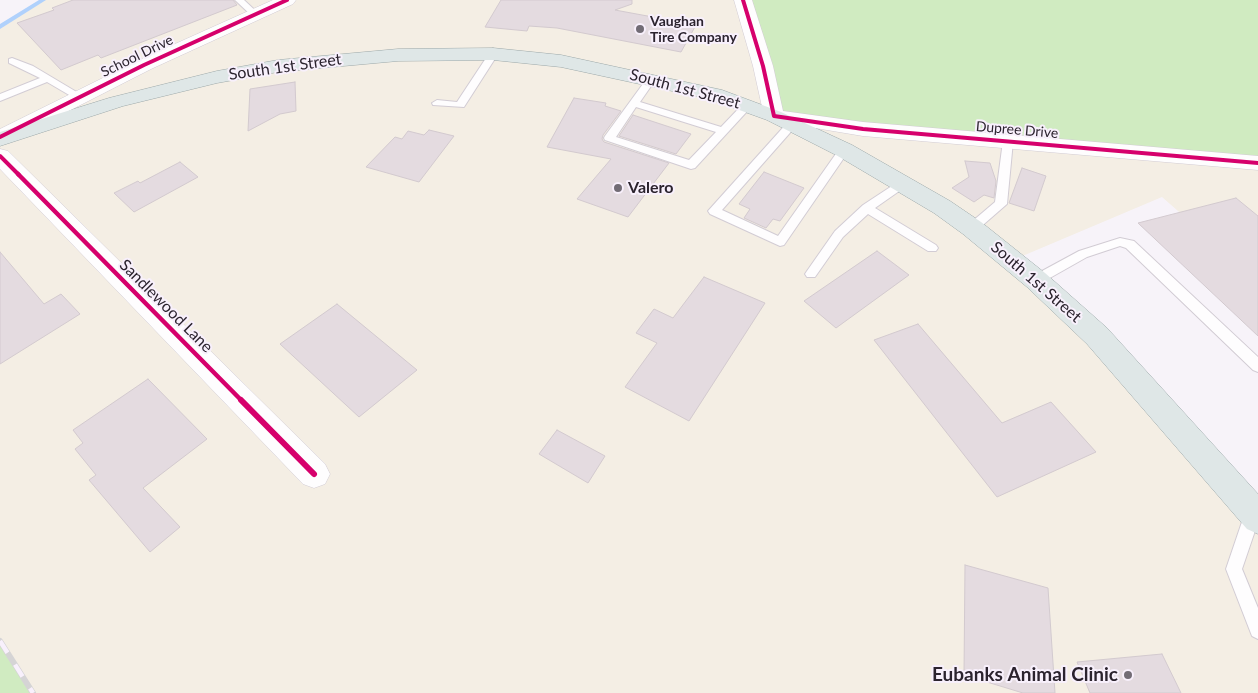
<!DOCTYPE html>
<html>
<head>
<meta charset="utf-8">
<style>
	body { margin:0 }
	canvas { display:block; background:#f7f3f9 }
</style>
</head>
<body>
<canvas width="1258" height="693"></canvas>
<script>
const g = document.querySelector('canvas').getContext('2d');
g.lineJoin = 'round';
function fillPath(path, color) { g.fillStyle = color; g.fill(path, 'evenodd'); }
const toPath = rows => new Path2D(rows.map(r => 'M' + r).join(''));
function trace(path, color, width, dash) { g.strokeStyle = color; g.lineWidth = width; g.lineCap = dash ? 'butt' : 'round'; g.setLineDash(dash || []); g.stroke(path); }
function label(font, color, halo, rows, align = 'center') {
  g.font = font + ' Lato,sans-serif'; g.lineWidth = 4; g.setLineDash([]); g.textBaseline = 'middle'; g.strokeStyle = halo; g.fillStyle = color; for (const [text, x, y, turn = 0] of rows) {
    g.save(); g.translate(x, y); g.rotate((+turn || 0) * Math.PI / 180); g.textAlign = isNaN(turn) ? turn : align; if (halo) g.strokeText(text, 0, 0); g.fillText(text, 0, 0); g.restore();
  }
}
fillPath(toPath([
	[43,0,744,0,1258,163,1258,281,1162,197,1013,260,1258,518,1258,693,33,693,0,641,0,27]
]), '#f4eee4');
fillPath(toPath([
	[743,0,1258,0,1258,163,774,116],
	[0,641,33,693,0,693]
]), '#d0ebc1');
fillPath(toPath([
	[39,0,46,0,0,29,0,24,39,0]
]), '#b0d1fc');
const building = toPath([
	[73,0,233,0,237,5,101,58,98,55,61,70,17,23,54,10,52,8,73,0],
	[501,0,632,0,632,4,615,10,696,25,681,52,557,28,529,26,527,31,485,27,501,0],
	[295,82,296,111,280,114,248,131,250,89,295,82],
	[574,98,606,103,605,106,621,111,603,135,602,139,604,142,669,163,628,217,577,199,611,159,547,147,574,98],
	[633,115,691,134,676,154,619,136,633,115],
	[429,130,454,136,419,182,366,167,395,137,402,139,408,131,424,135,429,130],
	[965,161,990,163,996,181,994,198,984,195,974,202,952,188,969,177,965,161],
	[180,162,198,177,134,212,114,193,138,181,140,183,180,162],
	[1022,168,1046,176,1034,211,1009,203,1022,168],
	[764,172,804,188,780,221,773,219,766,228,744,218,750,209,739,204,764,172],
	[1236,198,1258,216,1258,336,1138,223,1236,198],
	[877,251,909,275,836,328,804,301,877,251],
	[0,252,44,304,61,294,80,314,0,364,0,252],
	[704,277,765,303,689,421,625,387,657,343,636,333,654,309,673,318,704,277],
	[337,304,417,370,359,417,280,344,337,304],
	[918,324,1002,423,1051,402,1096,452,997,497,874,340,918,324],
	[148,379,207,439,143,488,180,527,150,552,89,480,96,475,75,449,83,443,73,430,148,379],
	[557,430,605,456,588,483,539,454,557,430],
	[965,565,1048,588,1055,693,1023,693,964,675,965,565],
	[1162,654,1181,693,1090,693,1077,662,1162,654]
]);
fillPath(building, '#e4dbe0');
trace(building, '#d3cacf', 1);
const service = toPath([
	[235,0,244,0,259,14,258,16,252,16,235,0],
	[493,51,498,54,464,107,433,105,432,103,437,100,457,102,490,52,493,51],
	[12,58,33,66,85,97,84,99,76,99,47,82,0,101,0,94,40,78,9,63,9,59,12,58],
	[651,76,656,79,640,102,721,127,743,104,751,104,752,106,695,168,691,169,605,140,604,138,605,136,648,77,651,76],
	[636,107,716,132,689,160,616,137,636,107],
	[792,121,796,122,797,124,796,126,722,210,778,236,840,148,848,148,849,150,848,152,784,245,780,246,710,214,708,211,788,122,792,121],
	[1008,138,1013,141,1007,204,976,231,968,231,966,228,968,225,995,202,1003,141,1008,138],
	[901,180,905,181,907,184,905,187,875,208,936,245,938,248,936,251,928,251,868,214,843,237,815,277,807,277,805,274,807,271,835,231,863,205,901,180],
	[1120,238,1134,241,1258,357,1258,372,1253,370,1126,248,1120,246,1087,257,1041,283,1031,283,1030,280,1031,277,1079,251,1120,238],
	[1253,505,1258,507,1258,522,1242,569,1258,608,1258,639,1252,636,1226,569,1245,513,1247,508,1253,505]
]);
const minor = toPath([
	[734,0,752,0,773,66,783,111,863,122,1258,156,1258,170,863,136,767,120,764,116,753,66,734,0],
	[0,149,8,151,325,464,330,474,325,484,314,488,303,484,0,169,0,149]
]);
const tertiary = toPath([
	[273,0,296,0,293,4,151,69,8,142,0,144,0,129,137,61,273,0]
]);
const primary = toPath([
	[493,48,561,55,722,90,781,112,852,145,950,201,981,222,1045,273,1107,328,1258,494,1258,534,1247,529,1087,344,1027,287,963,234,934,213,836,155,767,120,709,99,561,67,493,60,398,61,278,72,217,83,123,106,0,146,0,132,109,98,217,71,278,60,398,49,493,48]
]);
trace(service, '#d2ccd4', 2);
trace(minor, '#d2ccd4', 1);
trace(tertiary, '#d2ccd4', 1);
trace(primary, '#9da9aa', 1);
fillPath(service, '#fefdfe');
fillPath(minor, '#fefdfe');
fillPath(tertiary, '#fefdfe');
fillPath(primary, '#dfe7e7');
const rail = toPath([
	[0,641,33,693]
]);
trace(rail, '#d5d4d5', 6);
trace(rail, '#f8f0fc', 4.5, [14]);
trace(toPath([
	[743,0,763,66,774,116,863,129,1258,163],
	[0,137,144,65,287,0],
	[0,156,19,175]
]), '#d6006c', 4);
trace(toPath([
	[18,174,242,401]
]), '#d6006c', 4.5);
trace(toPath([
	[241,400,314,474]
]), '#d6006c', 6);
for (const [x, y, r, color] of [
	[640,29,5,"#726c75"],
	[618,188,5,"#726c75"],
	[1128,675,5,"#726c75"]
]) { const dot = new Path2D(); dot.arc(x, y, r, 0, 2 * Math.PI); g.fillStyle = color; g.fill(dot); trace(dot, '#f8f0fc', 2); }
label('bold 14px', '#2b232e', '#f8f0fc', [
	["Vaughan",650,21],
	["Tire Company",650,37]
], 'left');
label('14px', '#2b232e', '#f8f0fc', [
	["School Drive",137,56,-26],
	["Dupree Drive",1017,130,5]
]);
label('16px', '#2b232e', '#f8f0fc', [
	["South 1st Street",285,67,-8],
	["South 1st Street",685,89,15],
	["South 1st Street",1036,282,41],
	["Sandlewood Lane",166,306,45]
]);
label('bold 16px', '#2b232e', '#f8f0fc', [
	["Valero",628,188]
], 'left');
label('bold 19px', '#2b232e', '#f8f0fc', [
	["Eubanks Animal Clinic",1118,675]
], 'right');
</script>
</body>
</html>
